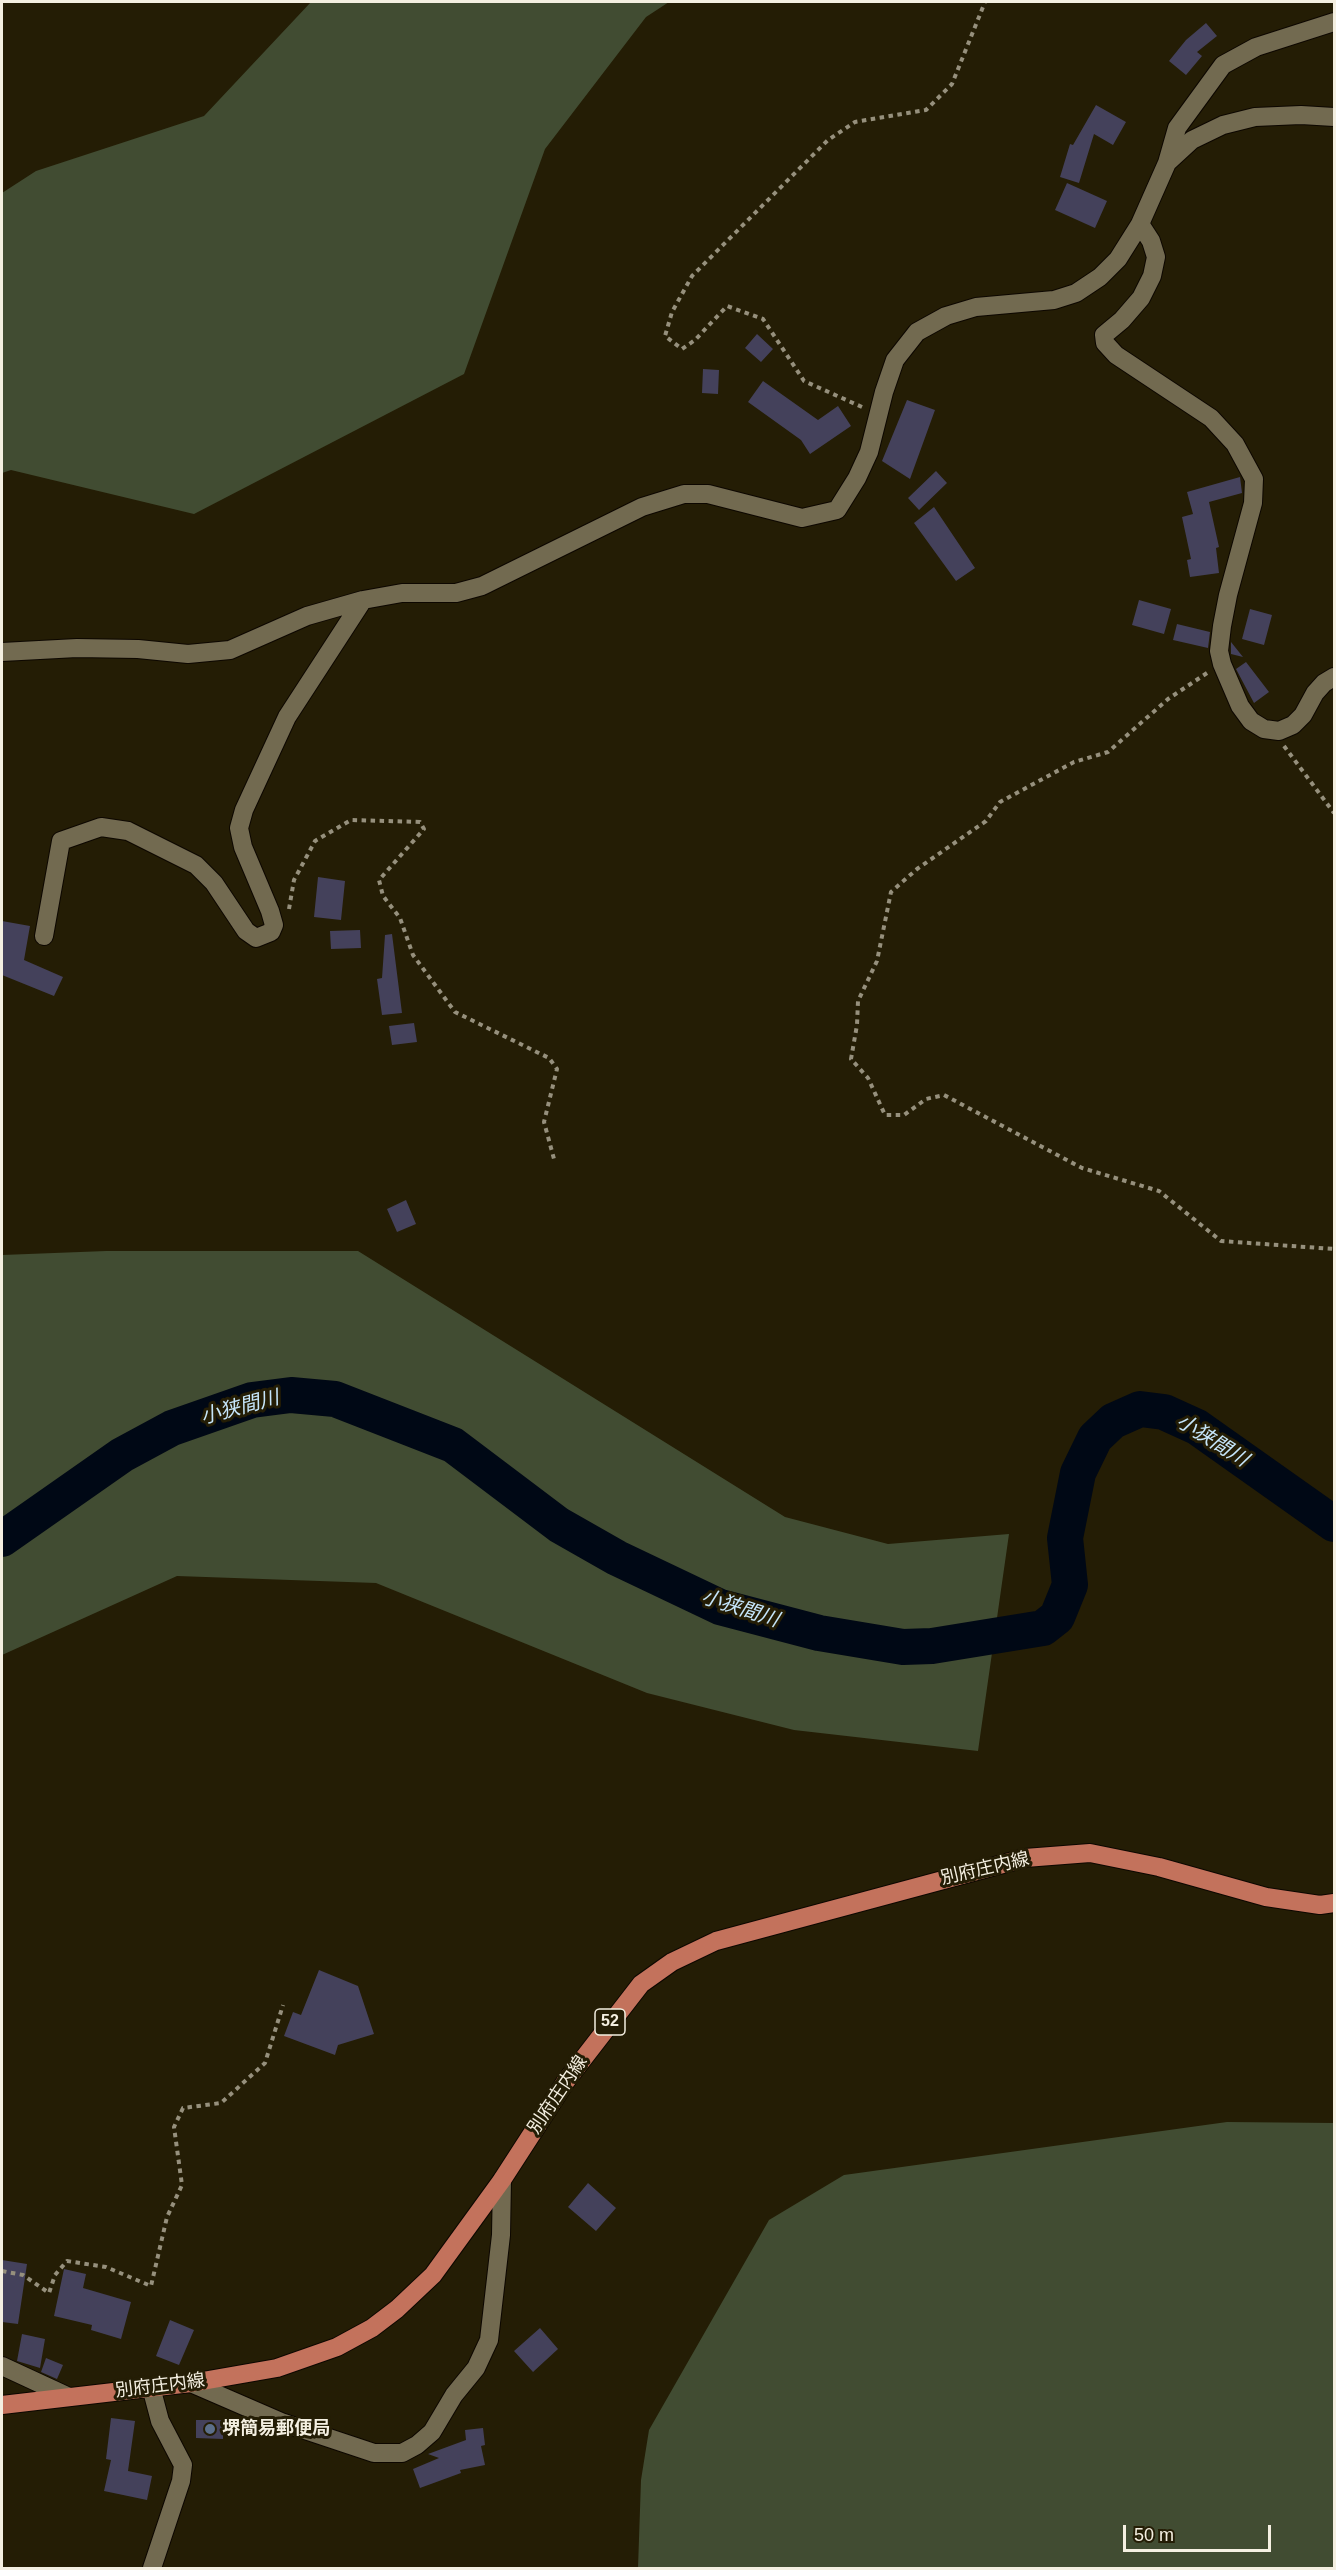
<!DOCTYPE html>
<html>
<head>
<meta charset="utf-8">
<style>
	body { margin:0 }
	#map { position:relative; width:1336px; height:2570px; overflow:hidden; background:#241d05; font-family:Arial,sans-serif }
	canvas { display:block }
	.frame { position:absolute; inset:0; border:3px solid #f4efe1; pointer-events:none }
	.scale { position:absolute; left:1123px; top:2525px; width:148px; height:27px; box-sizing:border-box; border:3px solid #f4efe1; border-top:0; padding-left:8px; font-size:18px; line-height:21px; white-space:nowrap; color:#f4efe1; -webkit-text-stroke:4px #241d05; paint-order:stroke }
</style>
</head>
<body>
<div id="map">
<canvas width="1336" height="2570"></canvas>
<div class="frame"></div>
<div class="scale">50 m</div>
</div>
<script>
const g = document.querySelector('canvas').getContext('2d');
g.lineJoin = 'round';
function fillPath(path, color) { g.fillStyle = color; g.fill(path, 'evenodd'); }
const toPath = rows => new Path2D(rows.map(r => 'M' + r).join(''));
function trace(path, color, width, dash) { g.strokeStyle = color; g.lineWidth = width; g.lineCap = dash ? 'butt' : 'round'; g.setLineDash(dash || []); g.stroke(path); }
function label(font, color, halo, rows, align = 'center') {
  g.font = font + ' Arial,"Noto Sans JP",sans-serif'; g.lineWidth = 6; g.setLineDash([]); g.textBaseline = 'middle'; g.strokeStyle = halo; g.fillStyle = color; for (const [text, x, y, turn = 0] of rows) {
    g.save(); g.translate(x, y); g.rotate((+turn || 0) * Math.PI / 180); g.textAlign = isNaN(turn) ? turn : align; if (halo) g.strokeText(text, 0, 0); g.fillText(text, 0, 0); g.restore();
  }
}
fillPath(toPath([
	[311,2,669,2,646,17,545,149,464,374,194,514,11,470,2,473,2,193,36,171,204,116],
	[106,1251,358,1251,785,1517,888,1544,1009,1534,978,1751,794,1730,647,1693,376,1583,177,1576,2,1655,2,1255],
	[1227,2122,1334,2123,1334,2568,638,2568,641,2480,649,2430,769,2220,844,2175]
]), '#414c32');
trace(toPath([
	[2,1539,122,1455,172,1428,252,1400,291,1395,335,1399,453,1445,559,1525,617,1558,720,1607,819,1633,903,1647,932,1646,1043,1628,1057,1617,1070,1585,1065,1538,1078,1473,1095,1438,1113,1421,1140,1409,1164,1412,1197,1427,1334,1524]
]), '#000815', 36);
fillPath(toPath([
	[1206,23,1217,36,1197,52,1202,56,1186,75,1169,61,1186,40],
	[1096,105,1126,122,1113,145,1094,134,1079,183,1060,177,1070,144,1073,145],
	[1067,183,1107,201,1095,228,1055,210],
	[757,334,773,349,761,362,745,348],
	[703,369,719,370,718,394,702,393],
	[763,381,818,420,838,406,851,426,810,454,801,440,748,402],
	[907,400,935,410,910,479,882,461],
	[936,471,947,483,919,510,908,498],
	[1240,477,1242,493,1209,502,1219,547,1216,548,1219,573,1190,577,1187,560,1191,559,1182,517,1193,514,1187,492],
	[934,507,975,568,956,581,914,523],
	[1139,600,1171,609,1164,634,1132,625],
	[1250,609,1272,615,1264,645,1242,639],
	[1177,624,1210,632,1208,648,1173,640],
	[1231,642,1243,657,1231,654],
	[1246,662,1269,692,1254,703,1236,669],
	[318,877,345,881,341,920,314,917],
	[2,921,30,926,24,960,63,977,54,996,2,975],
	[360,930,361,948,331,949,330,931],
	[392,934,402,1013,382,1015,377,979,382,978,385,935],
	[414,1023,417,1042,392,1045,389,1026],
	[406,1200,416,1224,397,1232,387,1209],
	[319,1970,358,1986,374,2034,338,2045,335,2055,284,2036,293,2012,301,2015],
	[588,2183,616,2208,596,2231,568,2207],
	[2,2260,27,2264,18,2324,2,2322],
	[64,2269,86,2274,83,2288,131,2302,121,2339,91,2330,92,2325,54,2316],
	[170,2320,194,2330,179,2365,156,2356],
	[540,2328,558,2349,533,2372,514,2351],
	[22,2334,45,2339,40,2368,17,2361],
	[46,2358,63,2365,57,2379,41,2372],
	[111,2418,135,2421,128,2471,152,2476,147,2500,104,2491,111,2460,106,2459],
	[196,2420,223,2420,223,2439,196,2438],
	[483,2428,485,2445,481,2446,485,2465,460,2470,461,2473,420,2488,413,2469,439,2458,428,2454,466,2440,465,2430]
]), '#44415b');
const minor = toPath([
	[1167,163,1192,140,1223,125,1255,117,1301,115,1334,117],
	[1140,224,1151,241,1156,257,1152,276,1141,298,1122,320,1104,335,1105,343,1116,355,1211,418,1235,444,1254,479,1253,503,1228,595,1222,626,1219,651,1222,664,1240,706,1251,721,1264,729,1279,731,1293,725,1303,715,1315,693,1324,683,1334,677],
	[2,652,77,648,138,649,188,654,230,650,307,616,363,600,402,593,456,593,482,586,642,507,684,494,708,494,802,518,837,510,857,478,869,452,884,392,895,360,917,332,946,316,976,307,1054,300,1076,293,1100,277,1118,259,1140,224,1167,163,1177,128,1223,65,1256,47,1334,22],
	[44,936,61,841,101,827,128,831,196,865,214,883,246,931,256,938,271,932,274,925,270,911,243,847,239,828,244,810,287,717,363,600],
	[2,2366,69,2397],
	[191,2383,281,2422,374,2453,402,2453,417,2445,432,2432,454,2395,476,2368,489,2340,501,2235,502,2180],
	[151,2387,160,2421,183,2465,181,2481,152,2568]
]);
const primary = toPath([
	[2,2405,191,2383,277,2368,337,2347,372,2328,397,2309,433,2275,502,2180,566,2081,641,1984,672,1962,716,1941,1025,1858,1090,1853,1159,1867,1266,1897,1320,1905,1334,1903]
]);
trace(minor, '#0d0700', 20);
trace(primary, '#0d0700', 20);
trace(toPath([
	[862,407,804,381,763,319,727,306,695,340,682,349,665,336,672,312,692,276,828,140,855,122,926,110,952,84,985,2],
	[1207,673,1168,699,1108,752,1074,762,1000,802,986,821,917,869,891,892,877,961,858,1001,857,1025,851,1059,868,1078,885,1115,904,1115,926,1099,944,1095,1082,1168,1159,1191,1221,1241,1334,1249],
	[1284,746,1334,813],
	[289,909,294,880,315,841,351,820,420,822,424,829,379,880,383,896,400,918,413,955,455,1012,549,1058,557,1069,544,1122,554,1159],
	[2,2271,23,2275,49,2293,55,2275,67,2261,106,2267,151,2286,167,2217,182,2185,174,2127,183,2108,221,2103,265,2063,283,2005]
]), '#96907d', 4, [4.5, 4.5]);
trace(minor, '#726a50', 18);
trace(primary, '#c3725c', 18);
for (const [x, y, r, color] of [
	[210,2429,6,"#5c6f8a"]
]) { const dot = new Path2D(); dot.arc(x, y, r, 0, 2 * Math.PI); g.fillStyle = color; g.fill(dot); trace(dot, '#241d05', 2); }
for (const [x, y, w] of [
	[610,2022,30]
]) { const box = new Path2D(); box.roundRect(x - w / 2, y - 13, w, 26, 4.5); g.fillStyle = '#241d05'; g.fill(box); trace(box, '#f4efe1', 1.5); }
label('bold 16px', '#f4efe1', null, [
	["52",610,2022]
]);
label('18px', '#f4efe1', '#241d05', [
	["別府庄内線",985,1869,-13],
	["別府庄内線",558,2095,-56],
	["別府庄内線",160,2386,-7]
]);
label('bold 18px', '#f4efe1', '#241d05', [
	["堺簡易郵便局",222,2429]
], 'left');
label('italic 20px', '#c6e6fb', '#241d05', [
	["小狭間川",240,1408,-15],
	["小狭間川",1212,1441,32],
	["小狭間川",740,1609,18]
]);
</script>
</body>
</html>
